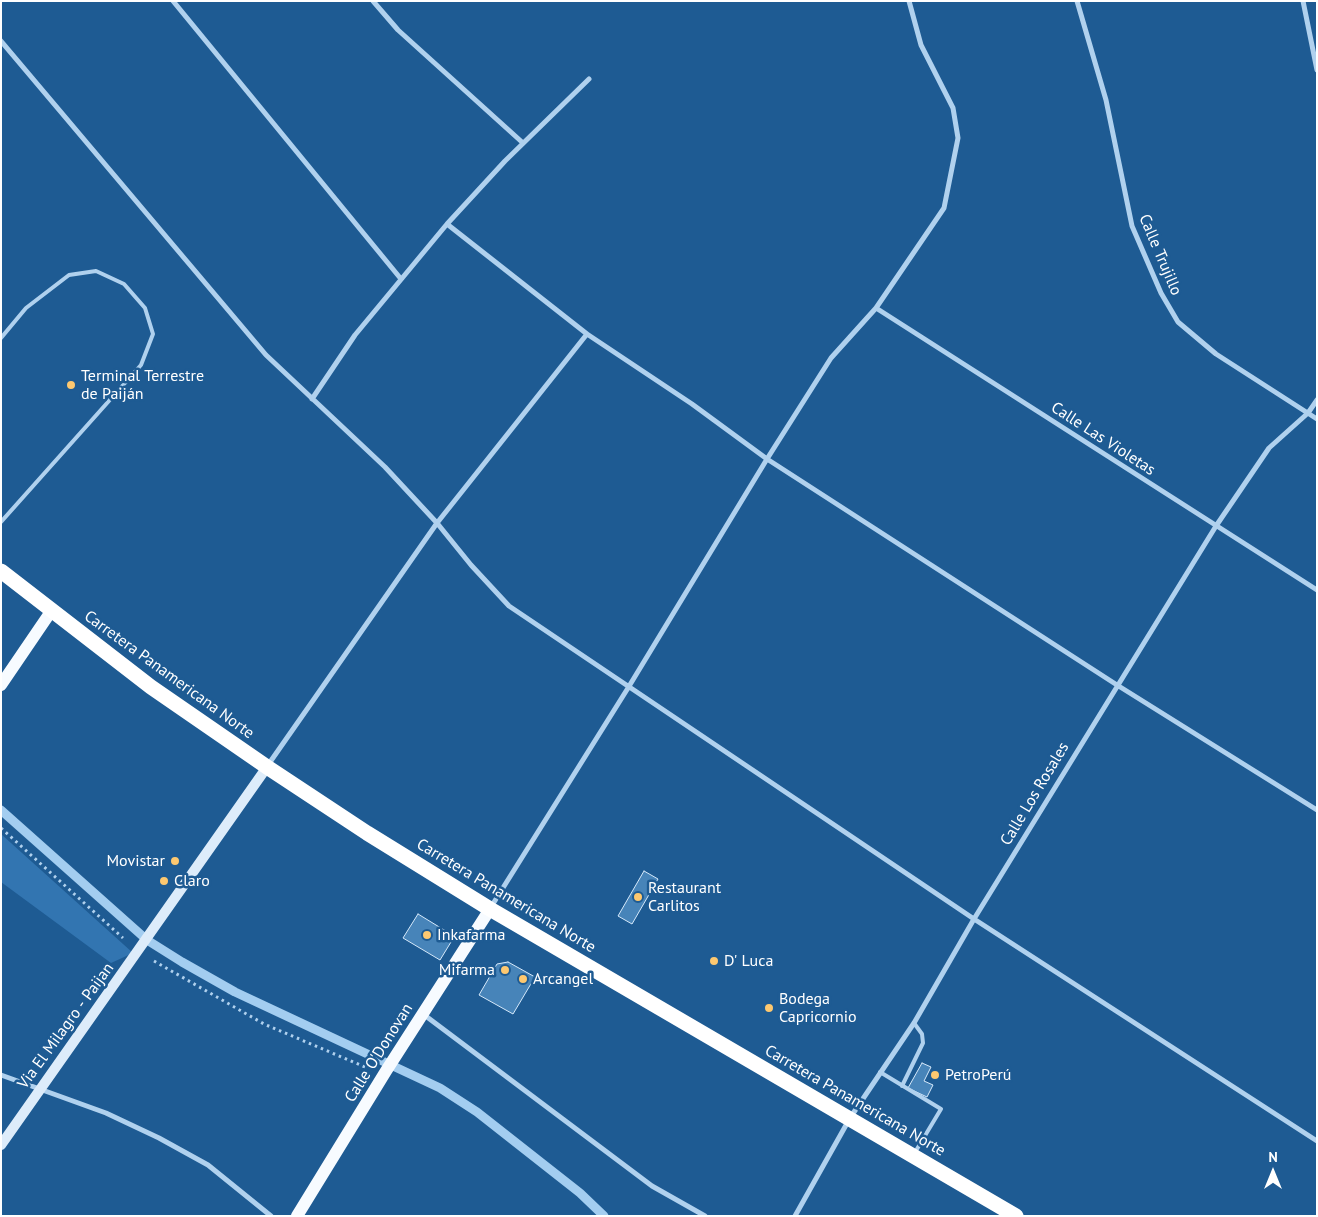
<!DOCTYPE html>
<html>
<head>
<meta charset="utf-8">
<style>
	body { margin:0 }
	#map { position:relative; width:1318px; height:1217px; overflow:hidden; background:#1e5b93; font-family:"PT Sans",sans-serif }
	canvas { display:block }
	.frame { position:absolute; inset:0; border:2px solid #fff; pointer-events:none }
	.north { position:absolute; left:1248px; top:1147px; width:50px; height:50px; -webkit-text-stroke:4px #1e5b93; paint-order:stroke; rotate:0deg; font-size:14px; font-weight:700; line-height:20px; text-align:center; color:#fff }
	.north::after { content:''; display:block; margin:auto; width:18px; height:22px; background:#fff; clip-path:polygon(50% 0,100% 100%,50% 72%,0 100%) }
</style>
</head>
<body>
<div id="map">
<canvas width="1318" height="1217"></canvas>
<div class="frame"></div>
<div class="north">N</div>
</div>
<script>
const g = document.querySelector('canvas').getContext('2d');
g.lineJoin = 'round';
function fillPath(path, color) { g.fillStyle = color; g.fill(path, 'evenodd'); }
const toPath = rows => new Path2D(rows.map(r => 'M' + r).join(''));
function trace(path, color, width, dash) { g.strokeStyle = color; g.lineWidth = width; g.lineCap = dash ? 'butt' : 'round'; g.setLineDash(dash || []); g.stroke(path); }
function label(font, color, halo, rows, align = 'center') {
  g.font = font + ' "PT Sans",sans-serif'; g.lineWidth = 5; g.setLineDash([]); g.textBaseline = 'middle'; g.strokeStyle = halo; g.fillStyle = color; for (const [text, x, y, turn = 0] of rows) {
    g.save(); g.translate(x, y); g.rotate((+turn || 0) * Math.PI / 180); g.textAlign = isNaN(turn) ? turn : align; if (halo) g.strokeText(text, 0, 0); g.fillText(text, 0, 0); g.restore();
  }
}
fillPath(toPath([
	[1,834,133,953,111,963,1,882]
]), '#3275b1');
trace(toPath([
	[1,810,147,940,182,962,235,992,440,1088,477,1112,580,1193,604,1216]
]), '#a3cdf0', 9);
const building = toPath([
	[644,871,658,879,632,924,618,916,644,871],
	[418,914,449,933,451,942,440,960,403,938,418,914],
	[508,962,535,977,513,1014,479,995,497,964,508,962],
	[922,1063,931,1067,924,1081,933,1085,927,1097,908,1088,922,1063]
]);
fillPath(building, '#4784b9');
trace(building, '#d6e9fa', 1);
trace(toPath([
	[1,828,123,938],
	[154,961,264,1024,365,1067]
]), '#b0d1ee', 3, [2.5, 4]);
trace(toPath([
	[1,338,26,308,69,275,96,271,124,284,145,308,153,334,141,365,1,522],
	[880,1072,941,1109,914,1154],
	[902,1086,923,1043,922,1034,914,1023]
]), '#b0d1ee', 4);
trace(toPath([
	[173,1,401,279],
	[373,1,398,30,523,143],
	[1077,1,1106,100,1132,226,1161,293,1178,322,1216,354,1317,419],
	[1303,1,1317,70],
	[1,41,266,355,385,467,437,523,471,565,509,606,974,919,1317,1141],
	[447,224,587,334,692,404,767,459,1117,685,1317,810],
	[876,308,1317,590],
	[312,399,355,335,447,224,505,161,589,79],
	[268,765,437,523,587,334],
	[491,907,628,688,767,459,831,358,876,308,944,208,958,138,953,108,921,45,909,1],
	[423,1014,652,1186,705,1216],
	[1,1075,106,1113,159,1138,208,1165,271,1216],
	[795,1216,850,1118,914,1023,974,919,1216,526,1269,448,1308,413,1317,400]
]), '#b0d1ee', 5);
trace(toPath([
	[1,1145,267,767]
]), '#ddecfa', 10);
trace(toPath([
	[1,685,52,610],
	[297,1216,386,1071,490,909]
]), '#f7fbff', 12);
trace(toPath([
	[1,571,151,687,267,767,367,833,490,909,1016,1216]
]), '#fff', 15);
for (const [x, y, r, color] of [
	[71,385,5,"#fdc870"],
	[175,861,5,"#fdc870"],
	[164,881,5,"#fdc870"],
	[638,897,5,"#fdc870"],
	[427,935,5,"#fdc870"],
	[714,961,5,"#fdc870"],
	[505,970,5,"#fdc870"],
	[523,979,5,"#fdc870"],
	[769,1008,5,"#fdc870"],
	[935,1075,5,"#fdc870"]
]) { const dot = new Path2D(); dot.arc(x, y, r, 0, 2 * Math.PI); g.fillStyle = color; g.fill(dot); trace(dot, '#1e5b93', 2); }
label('16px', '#fff', '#1e5b93', [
	["Calle Trujillo",1160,255,67],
	["Calle Las Violetas",1103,439,33],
	["Carretera Panamericana Norte",169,675,36],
	["Calle Los Rosales",1035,794,-59],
	["Carretera Panamericana Norte",506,896,31],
	["Via El Milagro - Paijan",66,1026,-54],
	["Calle O'Donovan",379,1053,-58],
	["Carretera Panamericana Norte",855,1101,30]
]);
label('16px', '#fff', '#1e5b93', [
	["Terminal Terrestre",81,376],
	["de Paiján",81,394],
	["Movistar",165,861,"right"],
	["Claro",174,881],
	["Restaurant",648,888],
	["Carlitos",648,906],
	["Inkafarma",437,935],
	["D' Luca",724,961],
	["Mifarma",495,970,"right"],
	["Arcangel",533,979],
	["Bodega",779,999],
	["Capricornio",779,1017],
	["PetroPerú",945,1075]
], 'left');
</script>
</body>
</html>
